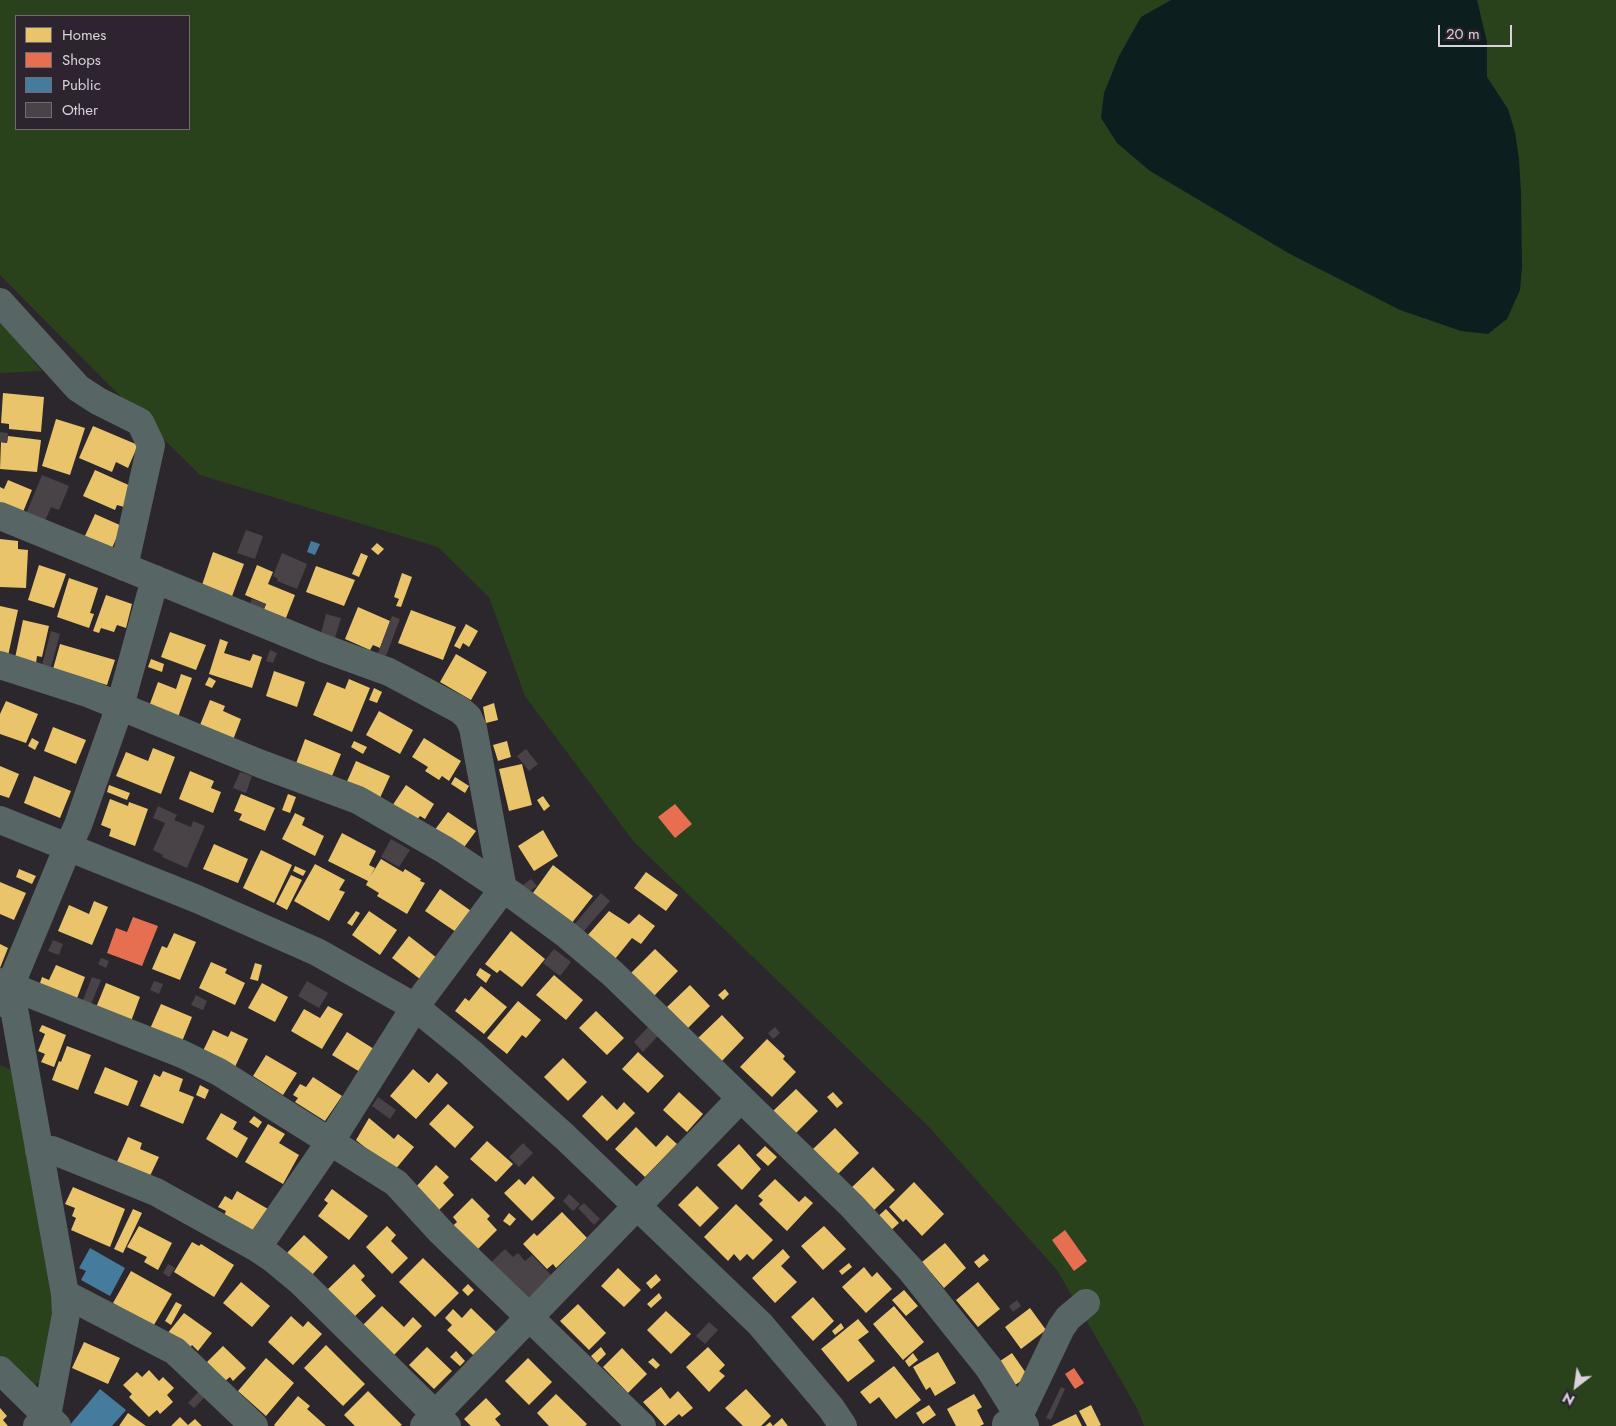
<!DOCTYPE html>
<html>
<head>
<meta charset="utf-8">
<style>
	body { margin:0 }
	#map { position:relative; width:1616px; height:1426px; overflow:hidden; background:#2c272d; font-family:Jost,sans-serif }
	canvas { display:block }
	.legend { position:absolute; left:15px; top:15px; width:175px; height:115px; box-sizing:border-box; background:#2e2430; border:1px solid #726a74; margin:0; padding:6px 9px; list-style:none; font-size:15px; color:#d8d2da }
	.legend li { display:flex; align-items:center; gap:10px; height:25px }
	.legend b { width:25px; border:1px solid #726a74 }
	.north { position:absolute; left:1551px; top:1361px; width:50px; height:50px; -webkit-text-stroke:4px #2e2430; paint-order:stroke; rotate:210deg; font-size:14px; font-weight:700; line-height:20px; text-align:center; color:#d8d2da }
	.north::after { content:''; display:block; margin:auto; width:18px; height:22px; background:#d8d2da; clip-path:polygon(50% 0,100% 100%,50% 72%,0 100%) }
	.scale { position:absolute; left:1438px; top:25px; width:74px; height:22px; box-sizing:border-box; border:2px solid #d8d2da; border-top:0; padding-left:6px; font-size:15px; line-height:18px; white-space:nowrap; color:#d8d2da; -webkit-text-stroke:4px #2e2430; paint-order:stroke }
</style>
</head>
<body>
<div id="map">
<canvas width="1616" height="1426"></canvas>
<ul class="legend">
<li><b style="height:14px;background:#e9c46a"></b>Homes</li>
<li><b style="height:14px;background:#e76f51"></b>Shops</li>
<li><b style="height:14px;background:#457b9d"></b>Public</li>
<li><b style="height:14px;background:#494347"></b>Other</li>
</ul>
<div class="north">N</div>
<div class="scale">20 m</div>
</div>
<script>
const g = document.querySelector('canvas').getContext('2d');
g.lineJoin = 'round';
function fillPath(path, color) { g.fillStyle = color; g.fill(path, 'evenodd'); }
const toPath = rows => new Path2D(rows.map(r => 'M' + r).join(''));
function trace(path, color, width, dash) { g.strokeStyle = color; g.lineWidth = width; g.lineCap = dash ? 'butt' : 'round'; g.setLineDash(dash || []); g.stroke(path); }
fillPath(toPath([
	[0,0,1616,0,1616,1426,1144,1426,1138,1410,1057,1270,929,1127,634,842,525,696,489,597,438,547,200,475,103,379,0,275],
	[16,16,189,16,189,129,16,129],
	[0,320,42,371,0,373],
	[0,1065,11,1070,53,1306,41,1382,31,1385,0,1355]
]), '#2a421c');
fillPath(toPath([
	[1171,0,1477,0,1487,42,1487,77,1508,109,1515,132,1519,159,1521,193,1522,267,1520,290,1507,319,1488,334,1461,331,1400,310,1290,254,1150,171,1117,143,1101,118,1104,93,1119,56,1141,17]
]), '#0d1e1f');
fillPath(toPath([
	[3,393,44,397,41,432,9,429,9,424,1,423],
	[56,419,85,428,70,475,42,466],
	[93,426,138,445,128,468,116,462,112,472,79,458],
	[8,436,41,440,37,472,0,469,1,442,7,443],
	[95,470,133,487,124,507,117,505,115,510,83,496],
	[8,480,32,490,23,512,0,503,0,487,4,489],
	[95,514,122,526,111,550,84,538],
	[0,539,18,541,18,549,28,550,26,588,0,587],
	[377,543,384,549,378,555,371,549],
	[213,552,244,564,231,599,201,588],
	[361,553,368,556,359,577,352,574],
	[39,565,66,574,54,608,28,600],
	[257,565,273,572,268,584,295,595,284,623,262,614,266,604,245,595],
	[316,566,355,580,344,606,306,592],
	[402,573,412,577,401,607,396,606,399,599,394,597],
	[69,578,98,588,90,613,94,614,89,628,57,617],
	[106,595,132,604,126,628,117,625,114,632,101,628,99,633,93,631],
	[0,606,18,610,8,656,0,654],
	[358,607,390,621,380,648,373,645,370,650,345,639],
	[411,610,456,627,443,660,398,643],
	[23,620,49,626,42,657,37,656,36,663,15,658],
	[466,624,478,631,469,647,463,643,460,649,454,646],
	[170,632,206,645,196,670,161,657],
	[220,639,228,642,224,653,250,661,253,654,262,657,252,688,209,674],
	[60,644,115,660,107,685,53,669],
	[456,654,487,672,471,700,440,682],
	[151,659,164,664,162,672,148,667],
	[274,671,305,682,297,707,266,696],
	[181,674,192,678,177,720,148,709,158,682,176,689],
	[209,677,216,681,212,688,205,685],
	[349,679,370,688,352,732,313,715,327,682,345,689],
	[374,688,382,692,377,703,369,700],
	[210,700,225,706,223,711,241,719,233,740,200,725],
	[6,701,38,714,26,743,0,734,0,714],
	[494,703,498,720,486,723,483,707],
	[379,711,413,730,400,754,366,735],
	[53,727,86,740,76,764,44,751],
	[32,738,39,742,35,750,28,746],
	[424,738,461,761,449,781,442,776,439,780,425,771,428,767,412,757],
	[305,739,341,754,330,781,295,766],
	[354,741,367,747,363,754,351,747],
	[507,741,511,757,498,761,493,745],
	[153,748,175,757,161,794,116,776,126,752,148,761],
	[356,761,390,776,379,800,345,786],
	[522,764,532,805,509,811,499,769],
	[0,766,19,774,9,798,0,795],
	[190,771,214,781,211,788,221,792,213,813,179,799],
	[34,776,71,791,60,818,24,803],
	[455,777,469,786,465,793,451,784],
	[109,785,130,793,127,800,107,792],
	[406,785,434,804,425,819,420,816,416,821,392,806],
	[241,794,275,808,265,831,239,820,242,814,234,811],
	[288,794,296,797,290,813,282,810],
	[543,796,550,806,544,811,537,800],
	[110,799,128,806,129,802,148,809,135,846,109,836,111,829,101,825],
	[448,812,476,831,462,850,434,831],
	[295,813,305,818,302,825,324,836,315,856,282,839],
	[543,830,558,856,534,871,518,846],
	[342,833,376,851,369,865,375,868,370,877,381,859,403,872,405,869,421,879,420,881,425,883,407,914,377,896,379,893,366,885,368,881,328,861],
	[214,844,248,859,238,883,203,869],
	[261,850,292,865,274,903,243,888],
	[315,864,345,880,339,890,345,892,329,921,294,901],
	[553,865,593,896,571,924,530,897],
	[295,866,306,871,303,876,293,871],
	[19,869,36,876,32,884,16,877],
	[646,872,678,895,666,911,634,888],
	[291,875,302,880,287,910,276,904],
	[0,882,26,893,14,920,0,914],
	[440,889,474,913,459,934,425,911],
	[94,901,108,907,92,945,58,931,69,905,89,914],
	[356,911,360,913,352,926,347,923],
	[369,911,397,930,380,955,352,935],
	[609,911,629,924,639,914,655,926,641,944,632,938,615,959,587,936],
	[511,931,545,959,522,987,500,970,497,973,485,964],
	[174,933,196,942,180,980,152,969,162,946,167,948],
	[409,936,437,958,420,979,392,958],
	[0,944,8,948,0,968],
	[655,949,678,971,654,996,631,973],
	[211,962,227,969,225,973,245,983,235,1005,199,988],
	[255,963,262,965,258,981,250,979],
	[56,965,85,977,76,1001,39,986,42,977,49,980],
	[480,968,491,975,486,983,476,975],
	[554,975,583,1000,566,1020,536,995],
	[106,983,140,997,130,1024,95,1010],
	[262,983,288,997,275,1022,248,1008],
	[690,985,710,1006,688,1028,667,1007],
	[481,986,507,1007,484,1034,455,1011,465,998,469,1001],
	[725,989,729,994,723,1000,718,995],
	[518,1001,541,1020,526,1038,522,1035,507,1054,487,1038],
	[161,1004,192,1017,181,1044,149,1031],
	[328,1006,343,1014,322,1049,291,1031,304,1009,320,1018],
	[596,1011,624,1038,607,1055,579,1028],
	[722,1015,744,1038,721,1062,697,1039],
	[42,1025,66,1035,54,1067,41,1062,45,1054,38,1051,45,1034,39,1031],
	[213,1030,228,1037,231,1031,248,1039,234,1069,202,1053],
	[347,1032,374,1049,360,1072,332,1055],
	[767,1039,785,1056,783,1059,796,1072,772,1097,740,1067],
	[67,1046,91,1055,78,1090,52,1080,59,1061,61,1062],
	[638,1052,664,1076,648,1093,622,1069],
	[266,1055,297,1073,283,1095,253,1076],
	[563,1058,587,1082,568,1101,544,1077],
	[105,1067,138,1081,128,1106,94,1093],
	[413,1069,429,1083,437,1073,448,1083,416,1119,390,1096],
	[163,1071,183,1079,179,1091,194,1097,183,1124,140,1106,154,1074,160,1077],
	[313,1077,342,1096,325,1121,295,1102,298,1098,293,1095,300,1084,306,1087],
	[200,1085,209,1090,205,1099,196,1095],
	[796,1089,818,1111,795,1134,773,1111],
	[679,1092,703,1114,687,1132,663,1110],
	[833,1092,843,1103,837,1108,827,1097],
	[602,1095,617,1110,624,1102,635,1113,607,1141,582,1116],
	[448,1104,474,1127,455,1148,429,1124],
	[221,1113,237,1122,233,1129,248,1138,237,1158,206,1139],
	[254,1116,262,1122,258,1128,249,1122],
	[369,1118,394,1139,398,1134,414,1147,394,1171,356,1140],
	[268,1124,285,1134,279,1143,299,1155,283,1184,245,1162],
	[636,1127,656,1147,667,1135,677,1144,645,1177,615,1149],
	[835,1128,859,1153,838,1174,813,1149],
	[128,1137,142,1143,140,1149,159,1157,149,1178,116,1164],
	[487,1141,513,1164,496,1182,470,1159],
	[739,1144,761,1169,742,1190,717,1165],
	[765,1146,777,1157,768,1166,756,1155],
	[436,1165,449,1177,443,1183,454,1195,438,1211,415,1188],
	[873,1167,895,1190,872,1212,850,1189],
	[533,1176,555,1198,532,1221,504,1193,519,1179,525,1185],
	[775,1179,799,1202,805,1196,813,1203,787,1231,759,1204,763,1200,758,1196],
	[914,1182,944,1214,922,1236,906,1219,903,1222,889,1207],
	[697,1186,719,1208,700,1227,678,1205],
	[73,1187,125,1209,110,1247,71,1230,76,1218,72,1216,75,1208,65,1204],
	[332,1189,368,1216,349,1240,318,1216,328,1203,324,1200],
	[237,1191,268,1209,253,1234,223,1218,226,1211,218,1207,225,1196,232,1200],
	[472,1198,490,1216,487,1219,497,1230,470,1257,446,1232,457,1222,453,1217],
	[736,1204,773,1240,753,1260,747,1254,740,1261,734,1254,728,1261,704,1237],
	[133,1209,142,1213,123,1253,114,1249],
	[886,1209,899,1223,887,1234,874,1220],
	[562,1212,587,1238,556,1268,553,1264,547,1269,523,1244,534,1233,537,1236],
	[509,1213,516,1219,510,1226,503,1221],
	[139,1226,172,1243,158,1270,144,1262,147,1257,127,1247],
	[387,1226,396,1235,391,1241,408,1258,392,1274,366,1247],
	[824,1226,846,1249,823,1270,801,1246],
	[304,1235,328,1257,312,1275,287,1253],
	[192,1242,199,1246,201,1244,234,1265,214,1297,174,1272],
	[945,1243,966,1268,944,1288,922,1262],
	[783,1249,790,1257,781,1266,797,1282,775,1303,752,1278],
	[984,1254,989,1260,979,1268,974,1262],
	[423,1258,459,1293,435,1317,399,1282],
	[849,1263,852,1267,842,1275,839,1271],
	[354,1264,365,1276,361,1280,376,1296,353,1318,327,1290],
	[864,1267,872,1277,877,1272,892,1289,866,1313,842,1287],
	[618,1268,641,1290,624,1307,601,1286],
	[131,1271,172,1294,151,1330,143,1321,113,1303],
	[656,1274,661,1280,651,1289,646,1283],
	[241,1282,270,1306,252,1327,223,1303],
	[978,1282,1000,1309,978,1327,956,1300],
	[468,1284,474,1290,468,1296,462,1290],
	[904,1290,918,1306,906,1316,892,1300],
	[659,1293,662,1298,651,1308,647,1304],
	[813,1297,834,1321,813,1341,791,1317],
	[176,1302,182,1305,171,1325,165,1321],
	[578,1304,606,1333,589,1350,560,1321],
	[382,1306,404,1327,413,1317,422,1326,394,1355,363,1325],
	[894,1306,924,1342,903,1360,873,1324],
	[471,1308,496,1332,473,1355,447,1330,452,1325,445,1318,453,1309,462,1318],
	[1030,1308,1046,1330,1021,1349,1005,1327],
	[666,1311,691,1334,671,1354,647,1330],
	[184,1313,212,1333,198,1351,192,1345,188,1350,167,1334],
	[291,1316,303,1327,308,1321,322,1334,293,1365,268,1342],
	[858,1319,869,1332,858,1340,875,1361,848,1382,821,1349],
	[841,1323,844,1328,835,1335,832,1331],
	[84,1342,120,1358,108,1384,72,1368],
	[326,1345,365,1384,343,1406,304,1368],
	[223,1346,246,1368,233,1381,230,1377,225,1381,207,1362],
	[427,1347,452,1371,434,1389,409,1365],
	[601,1347,606,1354,597,1363,591,1356],
	[708,1347,725,1365,719,1371,725,1376,709,1392,686,1367],
	[622,1348,647,1374,628,1393,603,1367],
	[456,1351,465,1361,460,1366,450,1357],
	[938,1352,956,1383,935,1396,930,1387,926,1390,913,1367],
	[913,1353,918,1360,909,1367,905,1361],
	[1012,1353,1028,1376,1008,1390,991,1367],
	[266,1358,294,1383,266,1416,238,1391],
	[528,1358,552,1382,529,1405,505,1381],
	[653,1358,660,1365,656,1369,648,1362],
	[894,1366,921,1400,896,1419,879,1397,870,1404,860,1392],
	[149,1370,159,1381,163,1377,174,1388,167,1395,173,1402,160,1414,157,1410,149,1417,129,1397,132,1394,123,1385,137,1372,142,1377],
	[661,1387,670,1399,678,1391,693,1408,682,1417,679,1414,665,1426,643,1402],
	[746,1389,771,1416,761,1426,743,1426,725,1408],
	[368,1391,402,1425,400,1426,355,1426,344,1415],
	[556,1394,587,1424,585,1426,549,1426,537,1413],
	[974,1394,982,1407,977,1410,984,1424,980,1426,956,1426,947,1409],
	[298,1396,310,1406,307,1409,326,1426,275,1426,274,1425],
	[486,1398,501,1414,495,1419,501,1426,471,1426,464,1419],
	[929,1405,936,1415,923,1424,916,1413],
	[1091,1405,1101,1425,1099,1426,1087,1426,1079,1411],
	[0,1408,7,1416,3,1420,8,1426,0,1426],
	[128,1413,146,1426,119,1426],
	[1076,1414,1082,1426,1051,1426],
	[180,1417,188,1425,195,1419,202,1426,171,1426],
	[782,1418,788,1426,765,1426,770,1422,773,1426]
]), '#e9c46a');
fillPath(toPath([
	[675,804,692,824,675,838,658,817],
	[133,917,158,926,142,966,107,953,116,928,127,932],
	[1065,1230,1087,1261,1074,1271,1052,1240],
	[1074,1368,1084,1383,1075,1389,1065,1374]
]), '#e76f51');
fillPath(toPath([
	[311,541,320,544,315,555,307,552],
	[90,1248,125,1268,110,1296,81,1280,86,1271,79,1268],
	[100,1389,126,1410,112,1426,69,1426]
]), '#457b9d');
fillPath(toPath([
	[0,432,8,433,7,443,0,442],
	[42,475,69,486,59,510,51,507,45,521,26,514],
	[246,530,263,536,255,559,237,553],
	[282,553,307,564,297,589,277,581,278,579,273,576],
	[252,599,266,604,261,617,247,611],
	[326,614,341,618,335,638,321,633],
	[392,616,400,619,386,656,378,653],
	[51,631,60,634,51,667,42,665],
	[270,650,277,653,273,663,266,661],
	[526,749,538,764,529,771,517,756],
	[240,772,252,776,246,793,233,788],
	[158,806,177,815,174,820,191,827,193,821,205,826,187,868,162,857,163,855,153,850,165,823,153,818],
	[391,839,410,850,399,867,381,857],
	[531,879,537,886,522,897,517,889],
	[601,893,610,901,576,940,567,933],
	[53,940,63,944,59,955,48,951],
	[554,949,571,962,560,976,543,963],
	[101,958,109,961,106,968,98,964],
	[92,977,101,980,89,1009,81,1005],
	[154,981,163,984,159,994,150,990],
	[307,981,328,993,319,1008,298,996],
	[196,995,207,1001,203,1010,191,1005],
	[648,1027,658,1036,643,1052,634,1042],
	[775,1027,780,1033,773,1039,768,1033],
	[378,1097,396,1110,390,1119,372,1106],
	[523,1143,533,1153,519,1167,509,1157],
	[569,1194,580,1204,573,1211,563,1201],
	[584,1203,600,1219,594,1225,578,1208],
	[505,1249,513,1257,518,1253,525,1261,532,1255,552,1276,522,1305,486,1267],
	[168,1264,175,1268,169,1277,163,1273],
	[1017,1300,1021,1306,1013,1312,1009,1306],
	[709,1322,718,1330,705,1344,696,1336],
	[1061,1387,1065,1389,1051,1420,1046,1418],
	[202,1388,208,1394,194,1408,188,1403]
]), '#494347');
trace(toPath([
	[0,302,78,388,98,401,140,422,151,445,124,567],
	[0,516,323,648,389,672,460,710,468,717,473,728,503,889,415,1007,330,1142,257,1248],
	[0,665,90,694,261,764,358,800,445,850,514,896,567,935,613,974,852,1206,910,1269,989,1368,1025,1426],
	[68,847,78,825,120,706,155,579],
	[0,982,182,1054,219,1072,396,1183,441,1232,642,1426],
	[39,1150,52,1150,156,1192,257,1248,272,1258,301,1282,447,1426],
	[637,1206,741,1098],
	[65,1294,175,1351,254,1426],
	[1006,1424,1019,1416,1061,1328,1068,1318,1086,1303]
]), '#576564', 28);
trace(toPath([
	[0,820,197,899,317,952,415,1007,469,1051,565,1137,760,1324,831,1408,843,1426],
	[10,986,65,1294,66,1314,47,1416,37,1426],
	[3,1003,68,847],
	[0,1370,57,1426],
	[424,1426,637,1206]
]), '#576564', 28);
</script>
</body>
</html>
